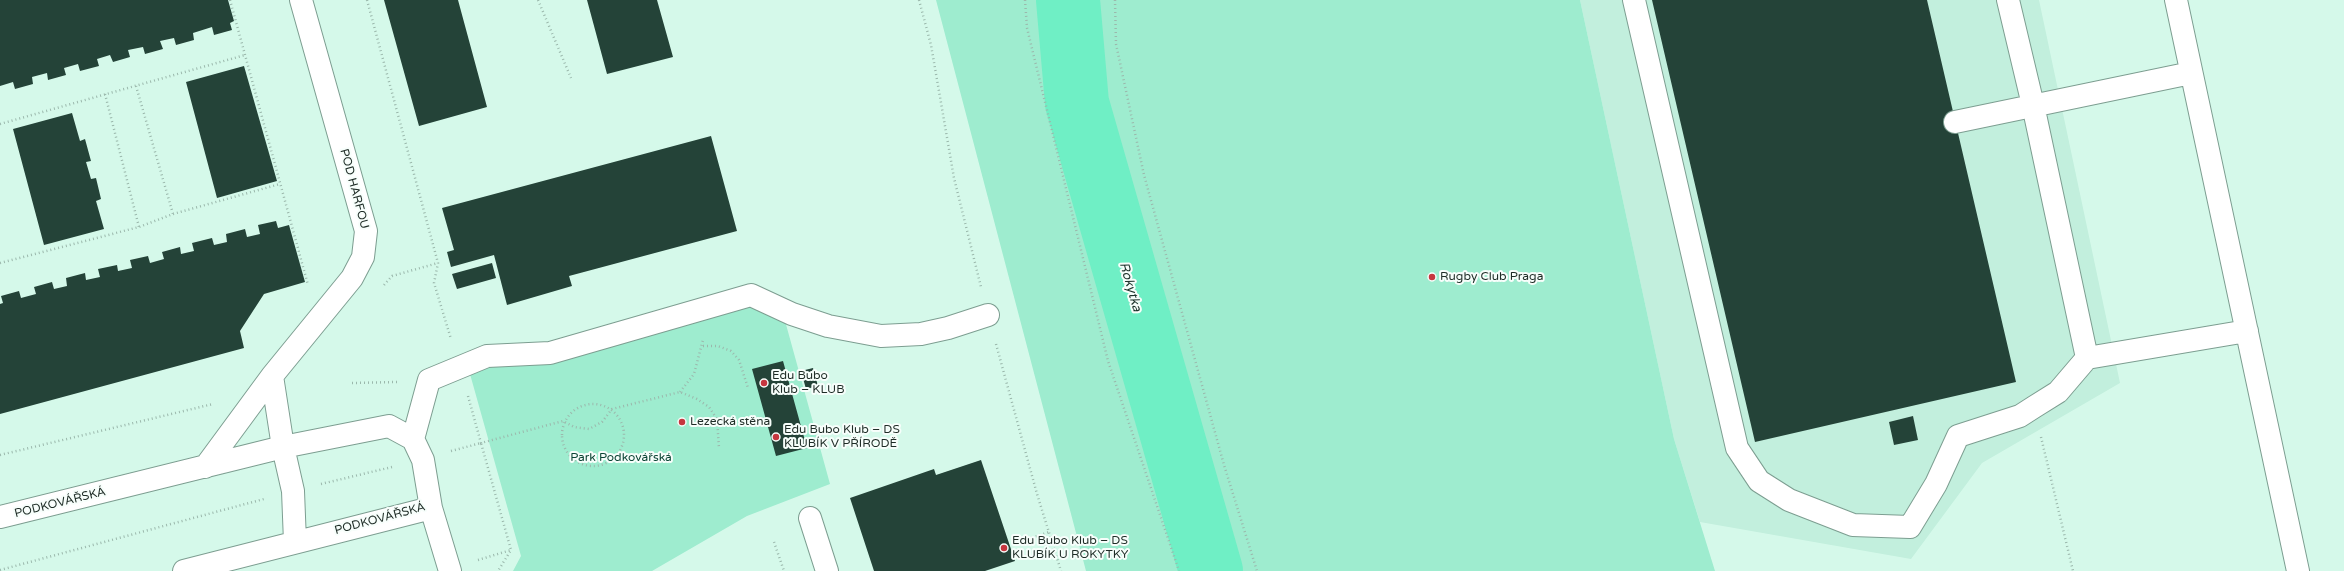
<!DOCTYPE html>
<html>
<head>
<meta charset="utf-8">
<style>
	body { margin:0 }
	canvas { display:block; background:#d5f9ea }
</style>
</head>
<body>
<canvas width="2344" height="571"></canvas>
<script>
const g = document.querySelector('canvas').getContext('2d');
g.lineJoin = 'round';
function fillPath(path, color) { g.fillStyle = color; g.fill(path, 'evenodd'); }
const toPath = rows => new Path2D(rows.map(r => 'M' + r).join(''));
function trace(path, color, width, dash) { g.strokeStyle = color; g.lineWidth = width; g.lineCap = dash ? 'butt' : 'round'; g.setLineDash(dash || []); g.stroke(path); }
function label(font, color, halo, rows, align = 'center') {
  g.font = font + ' "Varela Round",sans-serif'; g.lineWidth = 4; g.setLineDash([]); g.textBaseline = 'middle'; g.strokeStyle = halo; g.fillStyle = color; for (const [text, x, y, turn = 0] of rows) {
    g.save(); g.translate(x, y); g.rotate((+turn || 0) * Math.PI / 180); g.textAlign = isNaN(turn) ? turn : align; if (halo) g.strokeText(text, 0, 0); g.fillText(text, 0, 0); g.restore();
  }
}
fillPath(toPath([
	[1580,0,2039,0,2120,383,1982,463,1911,559,1700,522,1674,439]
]), '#c2efdd');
fillPath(toPath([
	[936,0,1580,0,1674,439,1715,571,1086,571],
	[779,299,830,484,747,516,652,571,513,571,521,556,470,374,495,364,551,361]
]), '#9eeccf');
trace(toPath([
	[1068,0,1077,103,1211,571]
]), '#6fefc5', 64);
fillPath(toPath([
	[0,0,228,0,234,21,230,23,232,30,214,35,212,27,193,33,194,40,176,45,174,38,160,41,163,49,145,54,143,47,128,50,130,57,113,62,110,55,97,59,99,66,80,71,78,64,64,68,66,75,48,80,47,73,32,77,33,84,15,89,13,82,0,86],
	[384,0,458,0,487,107,419,126],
	[587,0,657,0,673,57,607,74],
	[1652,0,1927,0,2016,382,1755,442],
	[244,66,277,181,217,198,186,82],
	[72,113,80,141,85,139,91,161,86,162,91,179,96,178,101,199,96,201,104,229,44,245,13,129],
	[711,136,737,231,569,276,572,286,507,305,494,255,451,267,447,252,454,250,442,208],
	[276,221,278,228,289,225,305,282,264,294,240,331,244,348,0,414,0,304,3,303,1,296,19,291,21,298,36,294,34,287,52,282,54,289,67,286,66,278,85,273,86,280,100,277,98,269,117,265,118,271,132,268,130,260,148,256,150,263,164,259,162,252,180,247,181,254,194,251,192,243,212,238,214,245,227,242,226,234,245,229,247,237,260,234,258,225],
	[492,263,496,278,457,289,452,274],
	[783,361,807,448,776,456,752,369],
	[813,368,818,386,806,389,801,371],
	[1913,416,1918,440,1894,445,1889,422],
	[981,460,1015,561,985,571,874,571,850,498,934,469,936,475]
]), '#244338');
const minor = toPath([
	[1634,0,1737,448,1759,481,1789,500,1853,525,1910,527,1936,484,1958,436,2020,416,2034,407,2058,392,2087,358,2247,331],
	[2008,0,2033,105,2087,358],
	[2176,0,2298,571],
	[1955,122,2191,73],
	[272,376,283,447,293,491,295,542],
	[413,439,429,380,487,356,550,353,751,295,792,314,828,326,881,336,921,334,948,328,988,315],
	[205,467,272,376,352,278,363,257,366,231,301,0],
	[0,517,283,447,389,426,413,439,423,460,431,508,450,571],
	[810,518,827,571],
	[184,571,431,508]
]);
trace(minor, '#7d9e91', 24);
trace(toPath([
	[230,0,308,285],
	[367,0,438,263,434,283,451,339],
	[538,0,571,78],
	[919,0,931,45,954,178,981,287],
	[1025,0,1027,28,1108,361,1179,571],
	[1115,0,1116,44,1144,175,1224,465,1257,571],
	[136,86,173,214],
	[105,94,139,227],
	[0,124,245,55],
	[0,263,139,227,173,214,280,184],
	[384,285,392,276,438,263],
	[996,344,1037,494,1061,571],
	[703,346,718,346,731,351,739,360,748,388],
	[352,383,397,382],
	[680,392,694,374,703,340],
	[468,396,481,443,563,421,574,427,589,429,602,422,612,409,680,392,697,399,709,407,717,419,719,448],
	'562 435a31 31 0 1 1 62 0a31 31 0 1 1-62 0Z',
	[2041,437,2073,571],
	[451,451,481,443,511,550,498,571],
	[0,455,213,404],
	[321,484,392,467],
	[774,542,784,571],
	[1013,544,1049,532],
	[478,560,511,550],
	[0,570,264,499]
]), '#9bb8ac', 2.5, [1, 3]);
trace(minor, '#fff', 22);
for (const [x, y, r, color] of [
	[1432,277,4,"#c6363f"],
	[764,383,4,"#c6363f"],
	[682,422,4,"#c6363f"],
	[776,437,4,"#c6363f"],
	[1004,548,4,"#c6363f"]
]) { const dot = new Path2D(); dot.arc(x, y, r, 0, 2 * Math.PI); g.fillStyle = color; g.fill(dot); trace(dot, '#f7fefb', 1.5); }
label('12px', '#1e2c26', '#f7fefb', [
	["POD HARFOU",354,189,75],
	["PODKOVÁŘSKÁ",60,503,-14],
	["PODKOVÁŘSKÁ",380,519,-15]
]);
label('12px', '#1e2c26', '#f7fefb', [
	["Rugby Club Praga",1440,277],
	["Edu Bubo",772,376],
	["Klub – KLUB",772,390],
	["Lezecká stěna",690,422],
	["Edu Bubo Klub – DS",784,430],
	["KLUBÍK V PŘÍRODĚ",784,444],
	["Edu Bubo Klub – DS",1012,541],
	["KLUBÍK U ROKYTKY",1012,555]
], 'left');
label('12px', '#0c4535', '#f7fefb', [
	["Park Podkovářská",621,458]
]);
label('italic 13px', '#1d332b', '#f7fefb', [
	["Rokytka",1130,287,74]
]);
</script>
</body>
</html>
